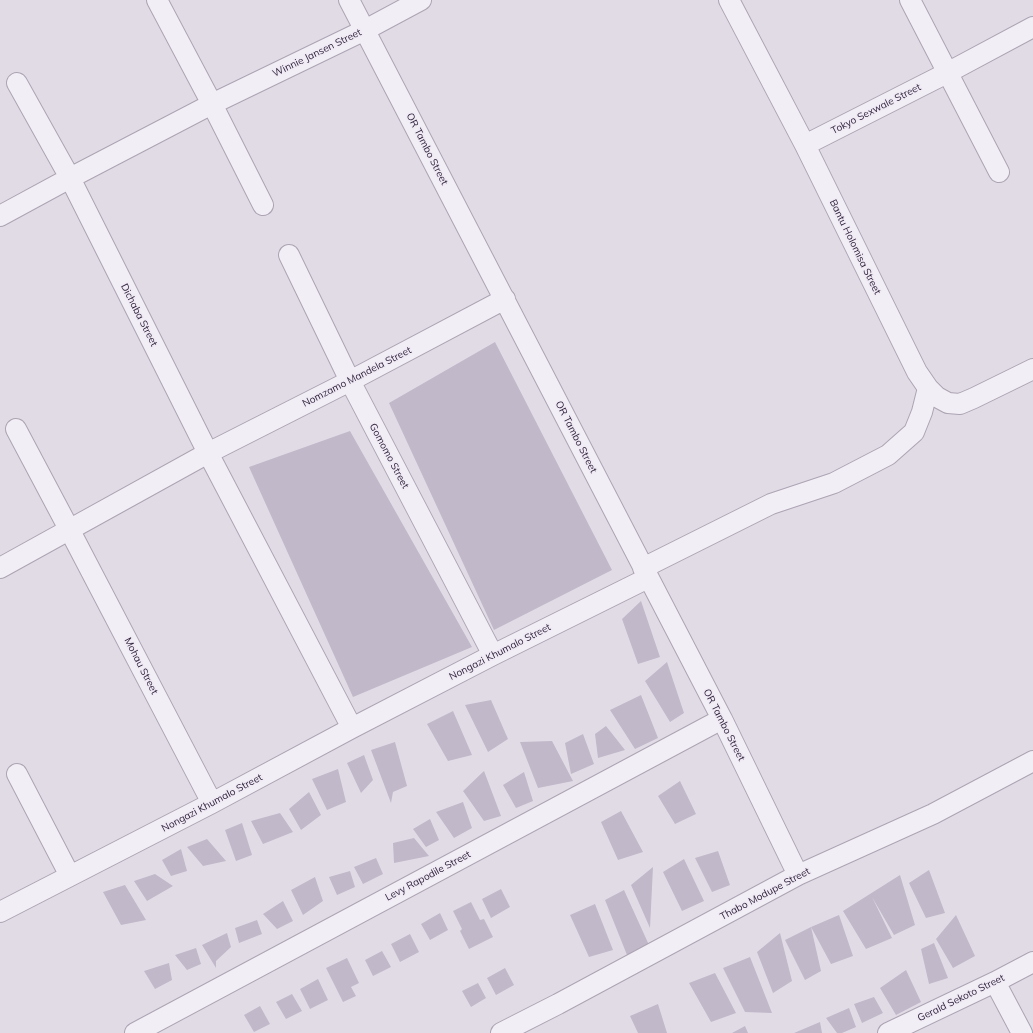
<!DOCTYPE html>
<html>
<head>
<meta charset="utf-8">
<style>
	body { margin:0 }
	canvas { display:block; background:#e1dbe6 }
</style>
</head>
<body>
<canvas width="1033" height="1033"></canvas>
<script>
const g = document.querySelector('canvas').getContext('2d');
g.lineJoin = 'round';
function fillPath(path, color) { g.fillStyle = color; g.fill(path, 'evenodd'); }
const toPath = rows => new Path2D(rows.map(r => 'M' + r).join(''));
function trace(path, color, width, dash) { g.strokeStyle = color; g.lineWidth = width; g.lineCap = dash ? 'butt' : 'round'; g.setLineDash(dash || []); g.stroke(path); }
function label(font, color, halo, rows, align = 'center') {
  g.font = font + ' Mulish,sans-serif'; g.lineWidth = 3; g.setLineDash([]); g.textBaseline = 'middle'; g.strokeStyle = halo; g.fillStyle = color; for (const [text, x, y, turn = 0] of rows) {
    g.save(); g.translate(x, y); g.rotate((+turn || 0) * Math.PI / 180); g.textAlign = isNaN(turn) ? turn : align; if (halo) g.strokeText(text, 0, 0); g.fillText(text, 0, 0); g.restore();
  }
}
fillPath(toPath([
	[495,342,612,570,494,630,389,403],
	[350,431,472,647,353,697,249,467],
	[641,601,660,657,638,664,622,619],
	[667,662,684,713,670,722,645,681],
	[641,695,658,738,635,749,610,710],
	[491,700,508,739,488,752,465,705],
	[453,711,472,755,448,761,427,724],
	[606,726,625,750,598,758,595,734],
	[583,734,594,764,571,774,565,743],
	[552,741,573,781,538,788,520,742],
	[395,742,407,786,393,792,391,803,371,750],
	[364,755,373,780,361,793,347,763],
	[338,769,346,802,327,810,312,779],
	[484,771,501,816,484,821,463,791],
	[524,772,533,801,516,808,503,785],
	[680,781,696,814,675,824,658,796],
	[309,792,321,815,301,830,289,809],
	[463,802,472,828,454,838,436,812],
	[621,811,643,852,618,860,601,822],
	[280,813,293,832,263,844,251,821],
	[430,819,439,840,426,847,413,829],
	[242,823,252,855,236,861,225,830],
	[414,838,429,856,394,863,393,843],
	[207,839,226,861,203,866,187,847],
	[181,849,187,871,171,876,162,860],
	[718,851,730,885,712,892,695,858],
	[376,858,383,874,363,884,354,867],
	[684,859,704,901,682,911,663,872],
	[653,867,650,928,631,885],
	[929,870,945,913,926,918,909,883],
	[350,871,355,887,337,895,329,877],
	[155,874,173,886,147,901,134,881],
	[900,875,915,925,894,935,872,897,892,938,866,949,843,911],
	[315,877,323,901,303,915,291,890],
	[125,885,146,920,121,925,103,892],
	[501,889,510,907,491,918,482,899],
	[624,890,649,945,627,955,605,900],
	[283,901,293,921,277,929,263,914],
	[471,902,480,920,484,919,493,937,469,949,460,931,462,929,453,911],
	[595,904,613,950,589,957,570,915],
	[440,913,448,930,430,940,421,924],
	[839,915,853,956,831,964,811,927],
	[956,915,975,956,953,968,936,939],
	[257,920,262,934,239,943,235,928],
	[811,927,821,971,805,980,785,940],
	[227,933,231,947,216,961,216,968,202,945],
	[780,933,792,981,773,993,757,952],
	[410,934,419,952,400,962,391,944],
	[934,943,948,978,929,984,921,949],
	[196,948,201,964,187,970,175,955],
	[382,951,391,967,373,976,365,960],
	[750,957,772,1013,745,1012,723,968],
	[347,958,359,983,351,987,356,996,343,1002,326,968],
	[169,963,172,980,155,989,144,971],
	[505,968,514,985,496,995,487,978],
	[906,970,921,1002,896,1015,880,988],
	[715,973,736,1013,711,1022,689,983],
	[318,979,328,1000,310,1009,300,989],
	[478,983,486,998,471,1007,462,991],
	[292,994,302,1011,286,1019,276,1002],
	[874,997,883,1013,862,1023,854,1004],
	[658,1004,667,1033,638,1033,630,1016],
	[260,1006,270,1024,254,1032,244,1015],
	[849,1008,856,1027,842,1033,837,1033,826,1018],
	[820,1022,822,1033,794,1033],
	[745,1026,748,1033,732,1033]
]), '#c1b8c9');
const minor = toPath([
	[157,0,212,104,263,205],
	[349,0,722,719,798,875],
	[729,0,805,145,917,372,928,388,937,397,948,403,960,404,974,398,1033,369],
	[910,0,999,172],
	[17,83,70,178,208,453,352,728],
	[805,145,947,73,1033,27],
	[0,216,70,178,212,104,365,30,421,0],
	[289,255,350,381,493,655],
	[16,429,69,529,212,803],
	[0,568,208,453,350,381,505,299],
	[643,568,771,504,834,483,888,455,914,432,922,412,928,388],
	[17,774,70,876],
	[0,912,212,803,352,728,493,655,648,578],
	[995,982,1022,1033],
	[135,1033,722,719],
	[501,1033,558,1004,798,875,933,814,1033,761],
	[888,1033,995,982,1033,962]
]);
trace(minor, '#aca4b3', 22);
trace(minor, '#f2eef5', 20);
label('10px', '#31243d', '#efeaf4', [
	["Winnie Jansen Street",317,53,-26],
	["Tokyo Sexwale Street",876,109,-27],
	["OR Tambo Street",427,149,63],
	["Bantu Holomisa Street",855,247,64],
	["Dichaba Street",139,315,63],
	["Nomzamo Mandela Street",357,377,-27],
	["OR Tambo Street",576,437,63],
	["Gomomo Street",389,456,62],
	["Nongazi Khumalo Street",500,652,-27],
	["Mohau Street",141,666,63],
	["OR Tambo Street",724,725,63],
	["Nongazi Khumalo Street",212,803,-28],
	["Levy Rapodile Street",428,876,-28],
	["Thabo Modupe Street",765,894,-28],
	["Gerald Sekoto Street",961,998,-26]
]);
</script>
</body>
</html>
